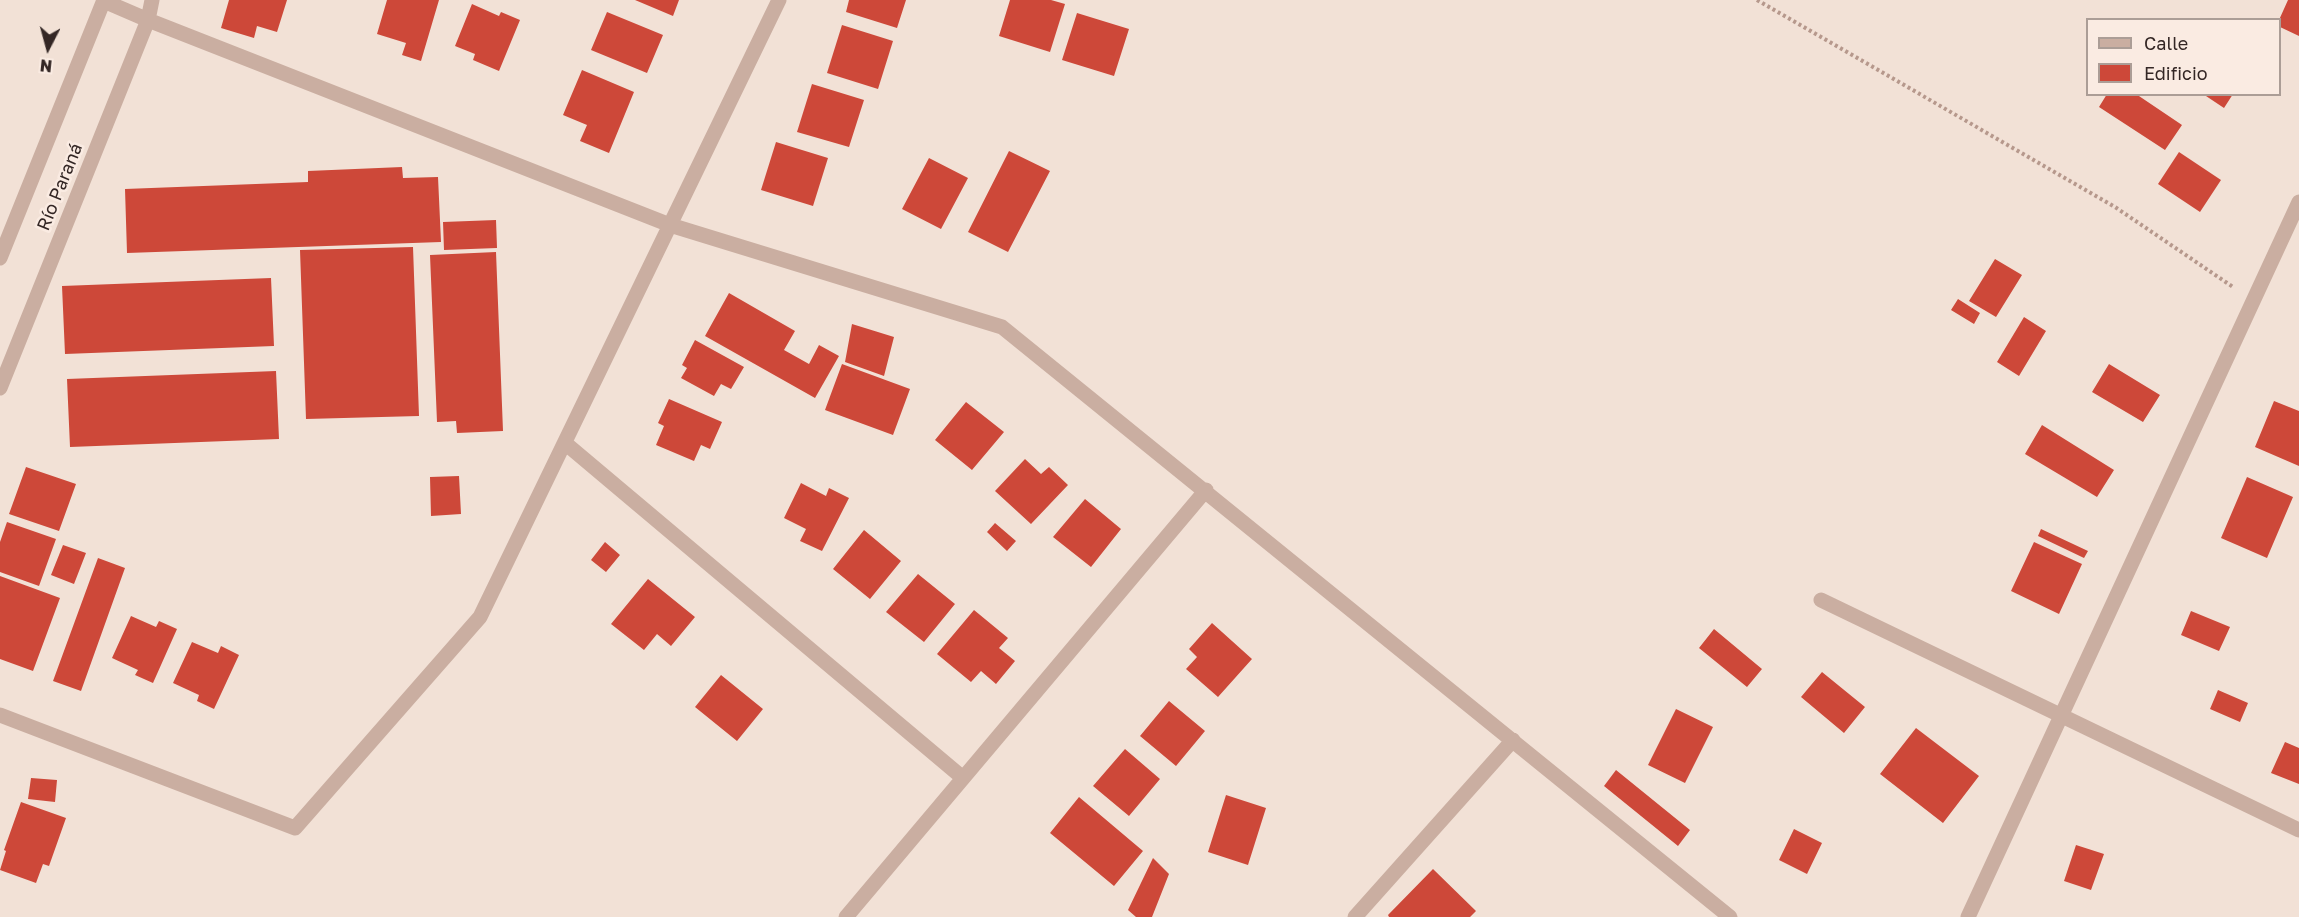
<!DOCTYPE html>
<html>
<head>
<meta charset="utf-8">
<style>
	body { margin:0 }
	#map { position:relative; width:2299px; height:917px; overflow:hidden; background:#f2e1d6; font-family:"Golos Text",sans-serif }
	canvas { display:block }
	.legend { position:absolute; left:2086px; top:18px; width:195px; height:78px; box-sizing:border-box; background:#faebe2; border:2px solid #ab9d96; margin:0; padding:8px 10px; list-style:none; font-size:18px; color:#342725 }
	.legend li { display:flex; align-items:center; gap:12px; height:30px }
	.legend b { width:30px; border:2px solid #ab9d96 }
	.north { position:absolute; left:18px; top:18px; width:60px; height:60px; -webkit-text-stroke:4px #faebe2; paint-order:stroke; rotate:186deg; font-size:16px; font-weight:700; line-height:24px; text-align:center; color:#342725 }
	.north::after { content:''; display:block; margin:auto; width:21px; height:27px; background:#342725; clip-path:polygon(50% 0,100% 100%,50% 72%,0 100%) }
</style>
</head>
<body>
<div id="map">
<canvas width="2299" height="917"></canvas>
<ul class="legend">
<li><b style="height:8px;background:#caaea1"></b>Calle</li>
<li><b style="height:16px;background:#cd4839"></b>Edificio</li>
</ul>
<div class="north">N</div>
</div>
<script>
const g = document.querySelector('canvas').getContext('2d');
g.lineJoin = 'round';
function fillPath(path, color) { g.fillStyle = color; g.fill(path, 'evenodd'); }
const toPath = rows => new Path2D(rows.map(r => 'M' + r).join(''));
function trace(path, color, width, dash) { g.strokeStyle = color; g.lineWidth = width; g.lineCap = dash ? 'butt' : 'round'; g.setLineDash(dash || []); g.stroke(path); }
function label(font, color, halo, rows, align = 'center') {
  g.font = font + ' "Golos Text",sans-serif'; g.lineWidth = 5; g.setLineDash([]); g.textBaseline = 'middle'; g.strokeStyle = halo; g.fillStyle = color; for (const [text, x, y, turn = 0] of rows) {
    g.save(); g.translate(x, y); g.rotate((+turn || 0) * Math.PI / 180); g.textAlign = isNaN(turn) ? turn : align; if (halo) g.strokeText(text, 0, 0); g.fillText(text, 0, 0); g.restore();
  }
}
fillPath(toPath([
	[229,0,287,0,277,32,257,26,254,38,221,28],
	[387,0,439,0,421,61,402,55,406,43,377,34],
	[635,0,679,0,673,16],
	[849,0,906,0,897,28,846,12],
	[1010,0,1051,0,1065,4,1050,52,999,36],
	[2288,0,2299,0,2299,36,2280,27,2279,20],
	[472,4,499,16,501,12,520,20,499,71,473,60,475,54,455,46],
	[607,12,663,35,647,73,591,50],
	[1077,13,1129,29,1114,76,1062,60],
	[842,25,893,41,878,89,827,73],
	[582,70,634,92,609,153,580,141,587,125,563,115],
	[812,84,864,100,849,147,797,132],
	[2107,94,2136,94,2182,125,2165,150,2099,107],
	[2203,94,2233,94,2224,108],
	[776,142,828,158,813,206,761,190],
	[1009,151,1050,171,1008,252,968,232],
	[2179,152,2221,180,2200,212,2158,184],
	[929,158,968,178,941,229,902,209],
	[402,167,403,178,438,177,441,242,127,253,125,189,308,182,308,171],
	[496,220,497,248,444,250,443,222],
	[413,247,419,416,306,419,300,250],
	[496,252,503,431,457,433,456,421,437,422,430,255],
	[1995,259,2022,275,1996,317,1969,301],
	[271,278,274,346,65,354,62,286],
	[729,293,795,331,784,350,809,364,819,345,839,356,815,398,705,336],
	[1958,299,1980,313,1974,324,1951,310],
	[2024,317,2046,331,2019,376,1997,362],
	[852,324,894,337,884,376,845,362],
	[695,340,744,367,731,389,721,384,714,396,681,378,687,368,682,365],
	[842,364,910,389,893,435,825,410],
	[2109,364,2160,395,2143,422,2092,392],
	[276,371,279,439,70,447,67,379],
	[669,399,722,422,710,449,701,445,694,461,656,445,664,426,658,423],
	[2274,401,2299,411,2299,466,2255,447],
	[966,402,1004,432,972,470,935,440],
	[2042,425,2114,470,2097,497,2025,454],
	[1025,459,1041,474,1049,467,1068,485,1031,524,995,491],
	[26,467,76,484,59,531,9,514],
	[459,476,461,514,431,516,430,477],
	[2247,477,2293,497,2267,558,2221,538],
	[801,483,826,496,829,488,849,498,822,551,800,541,806,529,784,518],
	[1085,499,1121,529,1091,567,1053,537],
	[7,522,56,539,39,586,0,572,0,542],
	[995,523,1016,541,1007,551,987,532],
	[2041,529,2088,551,2084,558,2038,536],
	[864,530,901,561,870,599,833,569],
	[605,542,620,555,606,572,591,560],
	[2034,542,2082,564,2059,614,2011,591],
	[63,545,86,553,74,584,51,575],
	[98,558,125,568,81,691,53,681],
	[918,574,955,604,924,642,886,612],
	[0,576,60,598,33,671,0,659],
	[648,579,695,617,671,646,657,634,644,650,611,624],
	[974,610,1008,638,999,648,1015,661,996,684,981,671,971,682,937,654],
	[2191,611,2230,627,2219,651,2181,635],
	[131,616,156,627,159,621,177,629,153,683,135,675,138,670,112,658],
	[1212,623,1252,659,1218,697,1186,669,1197,657,1189,649],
	[1714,629,1762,669,1747,687,1699,648],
	[192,642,218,653,221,646,239,655,214,709,197,701,199,695,173,683],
	[1822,672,1865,707,1844,733,1801,697],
	[721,675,763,709,737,741,695,707],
	[2218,690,2248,703,2240,722,2210,709],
	[1169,701,1205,731,1176,766,1140,736],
	[1676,709,1713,727,1685,783,1648,765],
	[1916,728,1979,776,1943,823,1880,774],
	[2285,742,2299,748,2299,784,2271,773],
	[1125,749,1160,779,1129,816,1093,786],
	[1616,770,1690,830,1678,846,1604,786],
	[31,778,57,780,55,802,28,799],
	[1226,795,1266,808,1248,865,1208,852],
	[1079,797,1143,851,1114,886,1050,833],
	[21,802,66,818,49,866,43,864,36,883,0,870,6,851,4,850],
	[1794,829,1822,843,1807,874,1779,860],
	[2076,845,2104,854,2091,890,2064,881],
	[1153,858,1169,874,1152,917,1136,917,1128,910],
	[1433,869,1476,911,1470,917,1389,917,1388,915]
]), '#cd4839');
trace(toPath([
	[1757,0,2115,207,2233,287]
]), '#b6988c', 4, [3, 3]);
trace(toPath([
	[104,1,148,20,670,225,1002,327,1730,917],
	[0,258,104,0],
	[0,388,148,20,152,0],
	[565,443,963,778],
	[1821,600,2299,830],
	[0,715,295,828,480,617,779,0],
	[846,917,1206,490],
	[1355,917,1513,740],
	[1968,917,2299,202]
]), '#caaea1', 15);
label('18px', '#342725', '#faebe2', [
	["Río Paraná",60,187,-68]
]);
</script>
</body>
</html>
